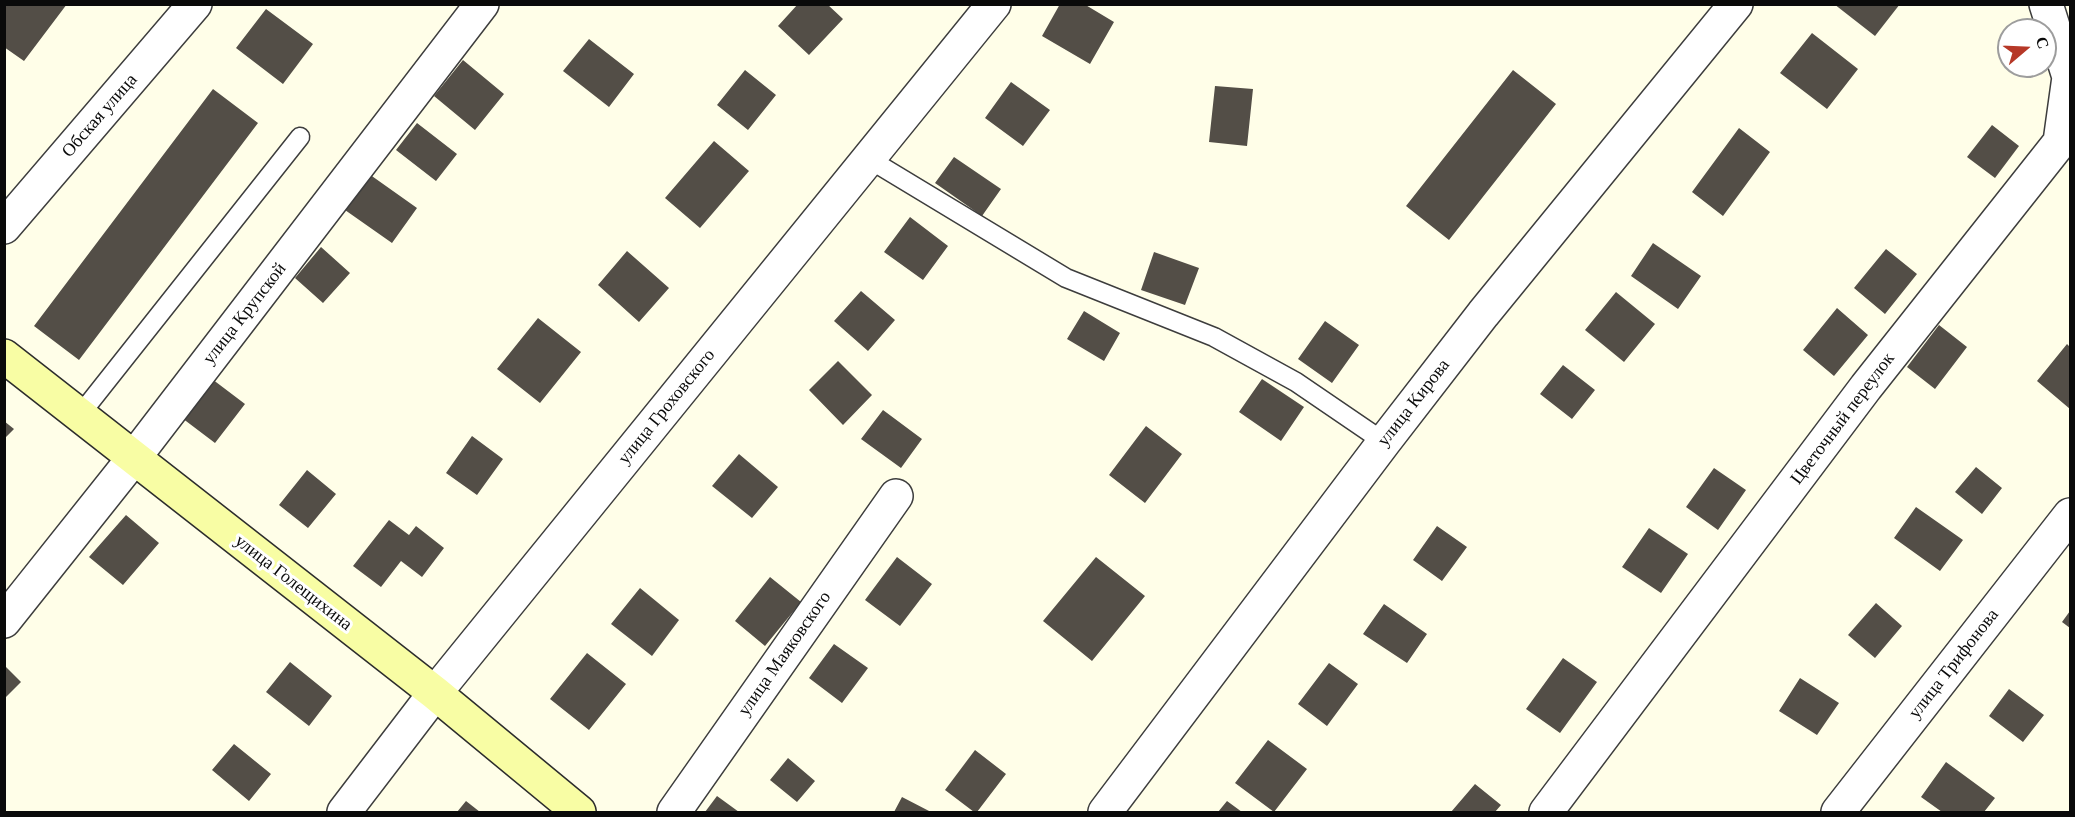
<!DOCTYPE html>
<html>
<head>
<meta charset="utf-8">
<style>
	body { margin:0 }
	#map { position:relative; width:2075px; height:817px; overflow:hidden; background:#fffee8; font-family:Georgia,serif }
	canvas { display:block }
	.frame { position:absolute; inset:0; border:6px solid #0a0a0a; pointer-events:none }
	.north { position:absolute; left:1997px; top:18px; width:60px; height:60px; box-sizing:border-box; background:#fff; border:2px solid #9d9d9d; border-radius:50%; rotate:71deg; font-size:16px; font-weight:700; line-height:24px; text-align:center; color:#0a0a0a }
	.north::after { content:''; display:block; margin:auto; width:21px; height:27px; background:#b63827; clip-path:polygon(50% 0,100% 100%,50% 72%,0 100%) }
</style>
</head>
<body>
<div id="map">
<canvas width="2075" height="817"></canvas>
<div class="frame"></div>
<div class="north">С</div>
</div>
<script>
const g = document.querySelector('canvas').getContext('2d');
g.lineJoin = 'round';
function fillPath(path, color) { g.fillStyle = color; g.fill(path, 'evenodd'); }
const toPath = rows => new Path2D(rows.map(r => 'M' + r).join(''));
function trace(path, color, width, dash) { g.strokeStyle = color; g.lineWidth = width; g.lineCap = dash ? 'butt' : 'round'; g.setLineDash(dash || []); g.stroke(path); }
function label(font, color, halo, rows, align = 'center') {
  g.font = font + ' Georgia,serif'; g.lineWidth = 6; g.setLineDash([]); g.textBaseline = 'middle'; g.strokeStyle = halo; g.fillStyle = color; for (const [text, x, y, turn = 0] of rows) {
    g.save(); g.translate(x, y); g.rotate((+turn || 0) * Math.PI / 180); g.textAlign = isNaN(turn) ? turn : align; if (halo) g.strokeText(text, 0, 0); g.fillText(text, 0, 0); g.restore();
  }
}
fillPath(toPath([
	[4,4,67,4,24,61,4,47],
	[798,4,827,4,843,19,809,55,778,26],
	[1060,4,1084,4,1114,22,1090,64,1042,36],
	[1834,4,1900,4,1875,36],
	[266,9,313,44,283,84,236,48],
	[1812,33,1858,69,1827,109,1780,73],
	[589,39,634,74,609,107,563,71],
	[463,60,504,94,475,130,434,96],
	[745,70,776,95,748,130,717,105],
	[1513,70,1556,104,1449,240,1406,206],
	[1011,82,1050,110,1023,146,985,118],
	[1215,86,1253,89,1247,146,1209,142],
	[213,89,258,123,79,360,34,326],
	[417,123,457,154,436,181,396,150],
	[1992,125,2019,146,1995,178,1967,157],
	[1739,128,1770,152,1723,216,1692,192],
	[714,141,749,171,700,228,665,198],
	[954,157,1001,189,982,216,935,183],
	[369,174,417,208,392,243,345,210],
	[910,217,948,246,923,280,884,252],
	[1653,243,1701,276,1678,309,1631,276],
	[321,247,350,273,323,303,295,278],
	[1886,249,1917,274,1885,314,1854,288],
	[627,251,669,288,639,322,598,285],
	[1154,252,1199,268,1185,305,1141,290],
	[861,291,895,320,868,351,834,321],
	[1616,292,1655,324,1624,362,1585,330],
	[1837,308,1868,335,1834,376,1803,350],
	[1084,311,1120,333,1104,361,1067,339],
	[538,318,581,352,540,403,497,369],
	[1325,321,1359,345,1332,383,1298,359],
	[1939,325,1967,347,1935,389,1907,367],
	[2067,344,2070,347,2070,409,2037,381],
	[838,361,872,395,843,425,809,390],
	[1563,365,1595,390,1572,419,1540,394],
	[212,379,245,404,215,443,182,418],
	[1262,379,1304,407,1281,441,1239,412],
	[883,410,922,439,901,468,861,439],
	[4,421,14,429,4,439],
	[1146,426,1182,454,1145,503,1109,475],
	[472,436,503,459,477,495,446,473],
	[739,454,778,487,752,518,712,486],
	[1976,467,2002,488,1982,514,1955,492],
	[1714,468,1746,490,1718,530,1686,507],
	[307,470,336,494,308,528,279,505],
	[1916,507,1963,540,1940,571,1894,538],
	[126,515,159,543,123,585,89,557],
	[389,520,409,535,416,526,444,548,422,577,401,561,381,587,353,566],
	[1437,526,1467,547,1442,581,1413,560],
	[1649,528,1688,554,1661,593,1622,567],
	[897,557,932,584,900,626,865,600],
	[1096,557,1145,596,1092,661,1043,621],
	[770,577,801,602,765,646,735,621],
	[640,588,679,620,652,656,611,624],
	[1876,603,1902,626,1875,658,1848,635],
	[1384,604,1427,634,1407,663,1363,634],
	[2070,611,2070,628,2062,622],
	[834,644,868,668,842,703,809,678],
	[587,653,626,684,589,730,550,699],
	[1563,658,1597,682,1560,733,1526,709],
	[290,662,332,696,309,726,266,692],
	[1329,663,1358,684,1327,726,1298,704],
	[4,665,21,682,4,699],
	[1800,678,1839,703,1817,735,1779,711],
	[2009,689,2044,715,2023,742,1989,716],
	[1268,740,1307,769,1274,812,1235,783],
	[234,744,271,774,249,801,212,770],
	[975,750,1006,774,977,812,974,812,945,790],
	[788,758,815,781,797,802,770,780],
	[1946,762,1995,798,1984,812,1942,812,1921,797],
	[1475,784,1501,805,1495,812,1451,812],
	[717,796,739,812,705,812],
	[902,797,931,812,894,812],
	[466,801,480,812,457,812],
	[1227,801,1242,812,1218,812]
]), '#534e47');
const lane = toPath([
	[869,159,1066,278,1214,337,1296,382,1384,442],
	[79,416,300,137]
]);
const street = toPath([
	[4,227,195,4],
	[4,621,133,459,482,4],
	[344,812,435,693,994,4],
	[674,812,896,496],
	[1105,812,1384,442,1483,314,1736,4],
	[1546,812,1866,387,2060,142,2069,77,2046,4],
	[1838,812,2070,515]
]);
const secondary = toPath([
	[4,356,435,693,579,812]
]);
trace(lane, '#3d3d3d', 21);
trace(street, '#3d3d3d', 36);
trace(secondary, '#2c2c2c', 36);
trace(lane, '#fff', 18);
trace(street, '#fff', 33);
trace(secondary, '#f8fda4', 33);
label('18px', '#0a0a0a', '#fff', [
	["Обская улица",100,116,-49],
	["улица Крупской",245,314,-52],
	["улица Кирова",1414,403,-52],
	["улица Гроховского",667,407,-51],
	["Цветочный переулок",1843,419,-53],
	["улица Голещихина",293,583,38],
	["улица Маяковского",785,654,-55],
	["улица Трифонова",1954,664,-52]
]);
</script>
</body>
</html>
